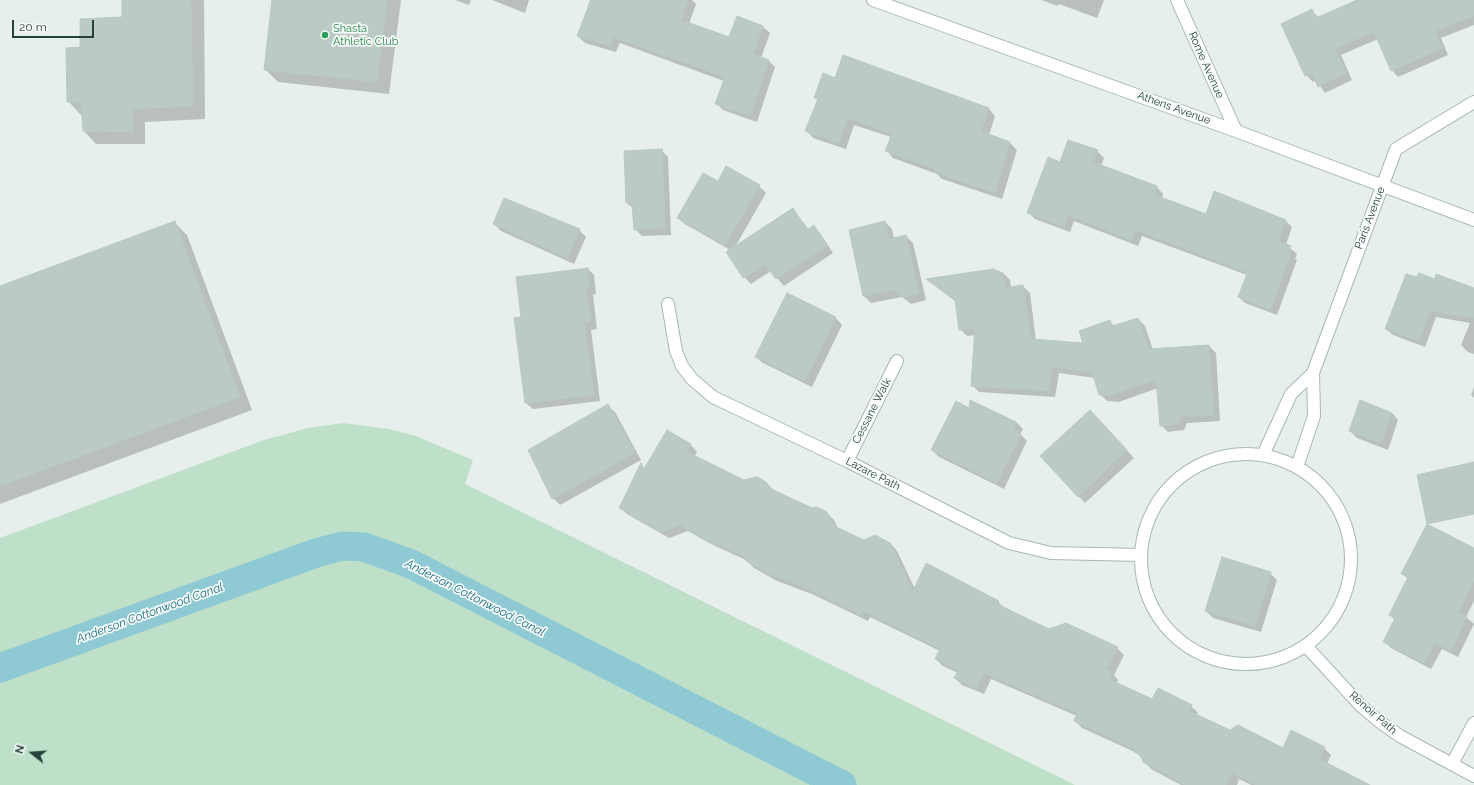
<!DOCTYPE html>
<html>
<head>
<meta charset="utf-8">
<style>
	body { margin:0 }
	#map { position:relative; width:1474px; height:785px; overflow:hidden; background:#e6efeb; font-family:Raleway,sans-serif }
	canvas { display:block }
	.north { position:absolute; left:12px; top:733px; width:40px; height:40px; -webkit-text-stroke:3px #f7fbf9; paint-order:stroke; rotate:287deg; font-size:11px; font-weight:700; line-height:16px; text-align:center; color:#24423a }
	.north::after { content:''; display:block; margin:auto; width:14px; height:18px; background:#24423a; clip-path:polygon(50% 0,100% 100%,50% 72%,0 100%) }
	.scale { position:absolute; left:12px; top:20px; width:82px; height:18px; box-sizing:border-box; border:2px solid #24423a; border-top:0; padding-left:5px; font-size:12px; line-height:14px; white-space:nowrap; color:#24423a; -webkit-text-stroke:3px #f7fbf9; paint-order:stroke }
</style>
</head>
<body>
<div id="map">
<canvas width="1474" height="785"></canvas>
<div class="north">N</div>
<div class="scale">20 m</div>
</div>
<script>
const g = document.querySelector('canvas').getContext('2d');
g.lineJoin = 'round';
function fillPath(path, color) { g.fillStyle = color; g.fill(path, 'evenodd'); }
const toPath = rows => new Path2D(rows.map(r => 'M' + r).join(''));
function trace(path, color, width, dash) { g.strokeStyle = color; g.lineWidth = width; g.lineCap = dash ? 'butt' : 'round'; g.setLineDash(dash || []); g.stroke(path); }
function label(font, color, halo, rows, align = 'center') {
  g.font = font + ' Raleway,sans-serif'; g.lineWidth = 3.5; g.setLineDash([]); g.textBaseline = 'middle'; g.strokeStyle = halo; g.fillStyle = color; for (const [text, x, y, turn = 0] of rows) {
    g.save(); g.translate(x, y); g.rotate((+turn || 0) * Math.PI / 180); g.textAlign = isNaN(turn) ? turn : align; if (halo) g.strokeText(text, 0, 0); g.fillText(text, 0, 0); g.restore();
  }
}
fillPath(toPath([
	[343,423,389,429,416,436,473,460,465,484,1075,785,0,785,0,538,264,440,308,428]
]), '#bfe0c8');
fillPath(toPath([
	[123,0,204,0,205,119,145,122,145,144,96,144,84,131,83,114,80,114,68,101,81,48,123,18],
	[273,0,401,0,389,94,278,82,265,69],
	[455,0,471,0,469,5],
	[492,0,529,0,525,13],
	[590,0,692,0,696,4,689,24,730,38,763,27,770,33,761,58,768,60,775,67,757,122,723,110,716,103,724,81,620,43,616,52,585,43,578,36],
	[1041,0,1104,0,1097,18,1059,4,1058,6],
	[1359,0,1474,0,1474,25,1441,38,1448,55,1398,77,1392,70,1378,39,1341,55,1352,80,1325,93,1316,80,1313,82,1306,75,1311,10,1319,18],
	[836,79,989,109,995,116,989,135,1010,143,1017,150,1002,199,942,179,937,174,893,158,887,151,891,137,854,125,846,149,813,138,807,131,818,100,815,97],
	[661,150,668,157,671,235,642,236,635,229,634,209,627,203],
	[1097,151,1104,158,1101,166,1157,187,1163,194,1162,199,1206,216,1215,193,1286,221,1292,227,1286,245,1297,254,1295,259,1297,260,1277,315,1245,303,1239,297,1247,275,1142,236,1138,246,1074,221,1070,232,1035,219,1029,213,1061,163],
	[718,182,759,186,766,193,735,247,793,209,809,230,813,227,820,233,833,253,784,286,771,271,751,284,744,277,727,252,730,250,685,224,678,218],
	[174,222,187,235,252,410,0,504,0,287],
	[885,222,892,229,894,239,906,236,913,243,926,300,911,304,902,297,871,303,864,296],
	[494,224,579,230,586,237,574,264,501,231],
	[588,269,594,275,596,294,593,295,597,329,591,330,600,401,533,409,526,403,522,318],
	[1003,273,1010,280,1011,288,1023,286,1030,293,1036,341,1084,344,1110,321,1115,327,1138,319,1145,326,1153,350,1209,346,1216,353,1220,421,1187,423,1184,430,1168,432,1161,425,1158,388,1119,402,1107,401,1100,394,1095,378,1059,373,1055,397,979,392,972,385,976,335,967,336,960,329,956,302,928,280],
	[1417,278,1435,280,1474,290,1474,354,1468,352,1461,345,1470,323,1436,317,1425,347,1393,335,1386,329],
	[836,318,842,325,812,387,763,363,756,357],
	[1474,387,1474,398,1471,395],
	[608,406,615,412,641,460,560,505,553,498],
	[970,409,1016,422,1023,429,1020,434,1027,441,1004,489,939,457,932,450],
	[1392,413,1398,420,1388,450,1357,438,1350,431],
	[1097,418,1134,458,1085,503,1042,456],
	[667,431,691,445,697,452,695,456,744,481,766,482,774,491,812,509,827,513,834,520,838,529,864,541,890,543,897,551,915,589,998,602,1006,609,1049,630,1117,648,1124,655,1114,675,1118,680,1116,684,1153,700,1191,706,1198,713,1196,716,1230,732,1284,749,1291,732,1324,748,1331,755,1327,764,1369,785,1251,785,1239,779,1237,785,1181,785,1151,769,1137,753,1082,728,1075,721,1077,716,991,679,984,694,962,685,955,678,958,673,943,666,936,659,940,651,870,617,868,621,812,594,777,581,754,568,746,560,711,544,688,531,669,538,627,514,620,507,641,465,645,469],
	[1474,549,1474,601,1466,617,1474,624,1458,657,1442,649,1431,669,1391,648,1384,641,1395,620,1390,615,1408,579,1403,573],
	[1270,573,1277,580,1261,632,1213,618,1206,611]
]), '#0003');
trace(toPath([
	[0,668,316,553,342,546,364,547,411,564,842,785]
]), '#8ec9d4', 29);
const building = toPath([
	[122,0,191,0,193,106,132,109,133,132,83,131,81,102,67,102,66,48,80,47,80,19,122,17,122,0],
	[272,0,387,0,377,82,264,70,272,0],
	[591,0,688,0,681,20,729,37,737,16,763,26,753,54,769,60,750,116,715,104,725,77,613,37,610,46,577,36,591,0],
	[1357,0,1474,0,1474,16,1435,31,1442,48,1391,71,1374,32,1335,48,1346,73,1318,87,1312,73,1305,76,1281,24,1312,9,1316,18,1357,0],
	[843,55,989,108,981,131,1010,142,995,193,934,172,935,169,885,151,892,134,848,118,839,143,805,131,818,99,814,98,823,73,835,78,843,55],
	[1068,140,1098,150,1093,162,1157,186,1155,195,1206,214,1214,191,1286,220,1278,241,1291,246,1289,252,1291,253,1270,310,1238,297,1247,274,1246,272,1136,230,1131,240,1068,215,1064,227,1027,213,1048,157,1060,162,1068,140],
	[662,149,665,228,634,230,632,203,626,203,624,151,662,149],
	[726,166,760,185,725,245,677,218,703,173,718,181,726,166],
	[504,198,580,229,567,258,493,224,504,198],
	[793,208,807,230,814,225,827,246,776,279,765,264,743,278,726,252,793,208],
	[175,221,240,397,0,486,0,286,175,221],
	[885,221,889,239,906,235,919,294,903,297,895,290,863,296,849,230,885,221],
	[588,268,590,287,586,288,591,322,585,323,594,395,525,403,514,318,521,317,516,277,588,268],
	[993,269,1003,273,1005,288,1023,285,1031,339,1083,343,1079,331,1110,320,1112,326,1138,318,1149,349,1209,345,1214,415,1180,417,1178,424,1160,426,1156,379,1111,395,1099,395,1092,372,1052,367,1049,391,971,386,975,328,959,330,955,300,926,279,993,269],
	[1419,273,1435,279,1436,274,1474,288,1474,318,1430,311,1419,341,1385,329,1406,274,1417,277,1419,273],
	[787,293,836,317,805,381,755,357,787,293],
	[970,400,1016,422,1013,429,1021,434,997,483,931,450,956,401,969,408,970,400],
	[1360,400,1392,413,1381,443,1349,431,1360,400],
	[608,404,635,453,552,499,528,450,608,404],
	[1090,410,1127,450,1078,497,1040,456,1090,410],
	[667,430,691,444,687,452,744,480,757,477,766,482,769,488,812,508,817,507,827,512,834,526,864,540,875,535,890,543,913,591,926,563,999,601,997,604,1049,629,1066,623,1118,647,1107,669,1112,672,1109,679,1152,699,1158,688,1192,705,1189,711,1230,730,1238,725,1283,748,1291,730,1325,747,1319,759,1370,785,1257,785,1232,773,1226,785,1185,785,1170,777,1170,776,1143,762,1141,755,1134,752,1135,749,1074,721,1077,713,984,673,977,688,954,678,958,671,935,659,940,649,863,611,861,615,804,587,769,574,746,561,747,558,703,538,680,525,661,532,619,508,641,463,644,469,667,430],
	[1474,462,1474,514,1427,524,1474,548,1474,581,1458,612,1467,616,1451,651,1435,643,1424,663,1383,642,1395,618,1389,615,1408,577,1401,574,1427,524,1417,475,1474,462],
	[1222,557,1271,572,1255,626,1205,611,1222,557]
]);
fillPath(building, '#bbcac4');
trace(building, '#b8c9c2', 1);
const street = toPath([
	[873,0,1236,131,1474,220],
	[1177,0,1236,131],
	[668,304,676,351,682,366,692,379,713,397,847,461,1009,543,1051,553,1141,555],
	'1141 559a105 105 0 1 1 210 0a105 105 0 1 1-210 0Z',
	[1263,455,1291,394,1313,373],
	[847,461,897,361],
	[1297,467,1314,416,1313,373,1396,149,1474,102],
	[1306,646,1361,706,1380,722,1400,736,1474,776],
	[1452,764,1474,723]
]);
trace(street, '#a8b8b2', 14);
trace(street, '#fff', 12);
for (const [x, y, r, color] of [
	[325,35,4,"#2e9e5b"]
]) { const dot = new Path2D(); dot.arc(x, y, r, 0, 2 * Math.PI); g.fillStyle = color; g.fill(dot); trace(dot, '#f7fbf9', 1.5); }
label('11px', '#27864d', '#f7fbf9', [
	["Shasta",333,29],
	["Athletic Club",333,42]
], 'left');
label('11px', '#24423a', '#f7fbf9', [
	["Rome Avenue",1206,65,66],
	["Athens Avenue",1174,108,20],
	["Paris Avenue",1370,218,-69],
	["Cessane Walk",872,411,-63],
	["Lazare Path",873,474,27],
	["Renoir Path",1373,713,41]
]);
label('italic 12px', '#1c6f80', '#f7fbf9', [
	["Anderson Cottonwood Canal",475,598,27],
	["Anderson Cottonwood Canal",150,613,-20]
]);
</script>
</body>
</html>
